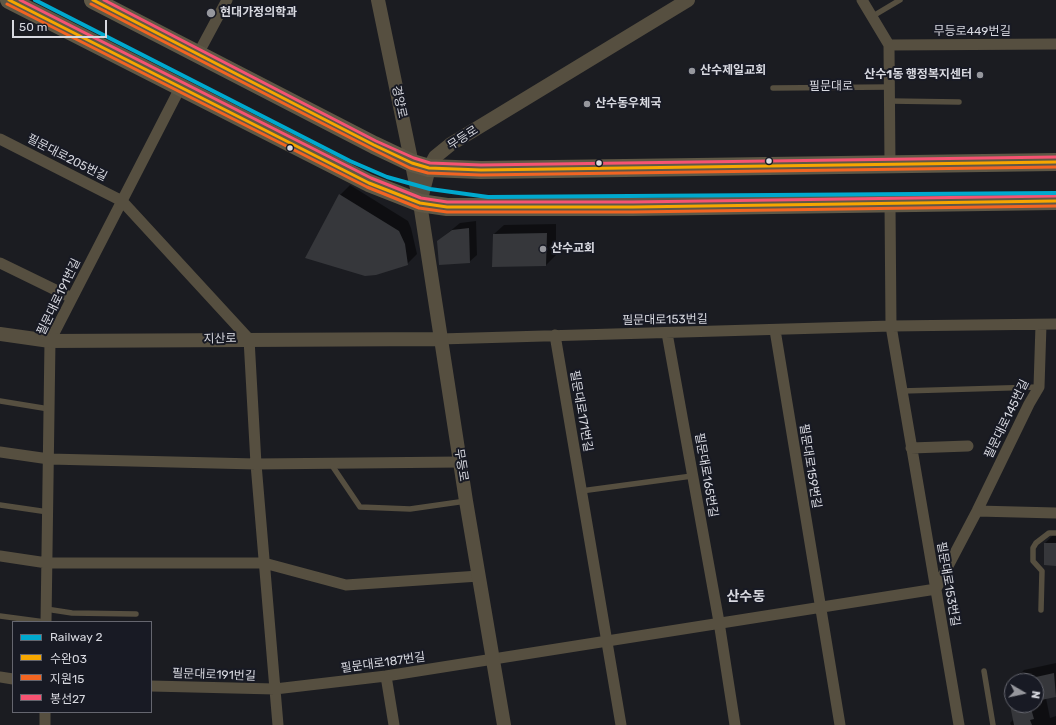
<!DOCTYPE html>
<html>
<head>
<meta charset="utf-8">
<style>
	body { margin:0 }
	#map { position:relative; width:1056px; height:725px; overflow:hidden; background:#1b1c21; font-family:Rubik,"Noto Sans KR",sans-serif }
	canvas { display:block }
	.legend { position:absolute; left:12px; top:621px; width:140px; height:92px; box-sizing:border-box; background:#181a24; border:1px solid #65666f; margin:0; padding:5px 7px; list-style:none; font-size:12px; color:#d8d9e0 }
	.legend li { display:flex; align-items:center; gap:8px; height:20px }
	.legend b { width:20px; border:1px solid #65666f }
	.north { position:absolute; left:1004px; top:673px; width:40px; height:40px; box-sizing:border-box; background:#181a24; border:1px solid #65666f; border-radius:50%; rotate:99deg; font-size:11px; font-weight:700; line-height:16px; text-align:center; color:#d8d9e0 }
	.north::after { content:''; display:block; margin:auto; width:14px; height:18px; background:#96979d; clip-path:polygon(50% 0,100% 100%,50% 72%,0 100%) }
	.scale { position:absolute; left:12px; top:20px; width:95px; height:18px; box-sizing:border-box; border:2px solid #d8d9e0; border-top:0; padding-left:5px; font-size:12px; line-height:14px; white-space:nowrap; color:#d8d9e0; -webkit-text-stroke:3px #181a24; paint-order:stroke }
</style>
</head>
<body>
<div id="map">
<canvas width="1056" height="725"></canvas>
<ul class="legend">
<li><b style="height:5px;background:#00a9ce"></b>Railway 2</li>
<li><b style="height:5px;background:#f7a600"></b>수완03</li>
<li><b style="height:5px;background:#f26522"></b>지원15</li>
<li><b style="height:5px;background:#f65372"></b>봉선27</li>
</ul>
<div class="north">N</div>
<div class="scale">50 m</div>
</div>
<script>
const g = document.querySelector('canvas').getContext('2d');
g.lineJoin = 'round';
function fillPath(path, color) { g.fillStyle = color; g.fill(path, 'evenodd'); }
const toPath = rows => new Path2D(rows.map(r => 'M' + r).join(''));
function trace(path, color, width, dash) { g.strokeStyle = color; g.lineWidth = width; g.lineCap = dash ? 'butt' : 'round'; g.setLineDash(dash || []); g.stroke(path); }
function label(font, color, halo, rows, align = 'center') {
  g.font = font + ' Rubik,"Noto Sans KR",sans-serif'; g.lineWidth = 4; g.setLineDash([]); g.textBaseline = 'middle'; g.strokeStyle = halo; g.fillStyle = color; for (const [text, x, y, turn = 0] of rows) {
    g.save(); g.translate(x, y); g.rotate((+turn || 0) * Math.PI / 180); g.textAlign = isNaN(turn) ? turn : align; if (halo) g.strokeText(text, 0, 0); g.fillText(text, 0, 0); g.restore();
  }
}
fillPath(toPath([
	[350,185,408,221,411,228,417,254,407,264,340,195],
	[476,221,477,255,469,262,438,241,460,223],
	[556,224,556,255,546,265,494,234,504,225],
	[1056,532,1056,565,1045,543],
	[1056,663,1056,696,1046,698,1050,718,1056,716,1056,725,1011,725,1010,723,1014,719,1010,701,1012,699,1012,705,1036,705,1036,681,1013,681,1024,670],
	[1012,682,1012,692,1010,684]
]), '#0007');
fillPath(toPath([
	[339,194,399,231,405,244,408,265,376,275,365,276,305,258],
	[469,228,470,263,439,265,437,241,452,230],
	[547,233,546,266,492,267,493,234],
	[1044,543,1056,543,1056,566,1044,565],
	[1054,673,1056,697,1036,701,1036,677],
	[1010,705,1030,705,1034,719,1030,720,1032,725,1014,725]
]), '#36373b');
trace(toPath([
	[873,16,900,0],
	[773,88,889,87],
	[890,101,959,102],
	[902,391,1039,387],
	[0,401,49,409],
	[331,464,360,507,410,509,466,501],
	[581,491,692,476],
	[0,505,48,512],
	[46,609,72,613,136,614],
	[1041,610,1042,571,1033,561,1033,548,1036,543,1049,533,1056,533],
	[0,616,45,622],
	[984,671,993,725]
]), '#564f40', 5.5);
trace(toPath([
	[862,0,889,45,890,165],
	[889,45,1056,44],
	[198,54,227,0],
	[0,139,122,201,249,339,256,464,278,725],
	[890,204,891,326,959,725],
	[0,263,72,298],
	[775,330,840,725],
	[667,333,719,622,735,725],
	[555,335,621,725],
	[440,339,891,326,1056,324],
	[911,448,968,446],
	[0,452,49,459,256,464,460,462],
	[977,511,1056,513],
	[0,556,47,563,264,563,346,585,479,576],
	[46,622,50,341,180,88],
	[386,676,394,725],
	[0,677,13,679],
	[151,686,275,689,386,676,936,589,977,511,1029,404,1039,387,1041,325],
	[45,725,45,712]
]), '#564f40', 11);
trace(toPath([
	[378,0,420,203,466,501,504,725],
	[421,199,429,168,435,157,451,144,688,0],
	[0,334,50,341,440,339]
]), '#564f40', 14);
trace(toPath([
	[9,0,369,183,420,203,447,207,633,207,1056,201],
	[93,0,374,145,412,163,429,168,481,170,1056,162]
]), '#5f5846', 18);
trace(toPath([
	[9,0,369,183,420,203,447,207,633,207,1056,201],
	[93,0,374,145,412,163,429,168,481,170,1056,162]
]), '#f7a600', 3);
trace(toPath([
	[7,4,367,187,419,208,447,212,633,212,1056,206],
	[91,4,372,149,410,168,428,173,481,175,1056,167]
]), '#f26522', 3);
trace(toPath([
	[20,0,371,178,421,198,447,202,633,202,1056,196],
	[104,0,376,141,414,158,430,163,481,165,1056,157]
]), '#f65372', 3);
trace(toPath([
	[35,0,350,161,387,177,430,189,488,197,1056,193]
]), '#00a9ce', 4);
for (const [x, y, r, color] of [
	[211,13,5,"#96979d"],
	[692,71,4,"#96979d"],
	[980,75,4,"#96979d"],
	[587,104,4,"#96979d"],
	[290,148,3.5,"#d8d9e0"],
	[769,161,3.5,"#d8d9e0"],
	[599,163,3.5,"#d8d9e0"],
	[543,249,4,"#96979d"]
]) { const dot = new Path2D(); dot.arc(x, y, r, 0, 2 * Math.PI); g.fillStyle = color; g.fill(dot); trace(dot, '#181a24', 1.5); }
label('bold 12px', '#d8d9e0', '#181a24', [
	["현대가정의학과",220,13],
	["산수제일교회",700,71],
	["산수1동 행정복지센터",972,75,"right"],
	["산수동우체국",595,104],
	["산수교회",551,249]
], 'left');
label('12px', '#d8d9e0', '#181a24', [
	["무등로449번길",972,32],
	["필문대로",831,87],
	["경양로",399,102,78],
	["무등로",463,138,-33],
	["필문대로205번길",67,158,27],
	["필문대로191번길",59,297,-64],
	["필문대로153번길",665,320,-1],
	["지산로",220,339,-1],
	["필문대로171번길",581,411,80],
	["필문대로145번길",1007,419,-64],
	["무등로",461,465,81],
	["필문대로159번길",810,466,81],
	["필문대로165번길",706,475,80],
	["필문대로153번길",948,584,80],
	["필문대로187번길",383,663,-8],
	["필문대로191번길",214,675,2]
]);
label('bold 14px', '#d8d9e0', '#181a24', [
	["산수동",746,597]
]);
</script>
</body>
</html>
